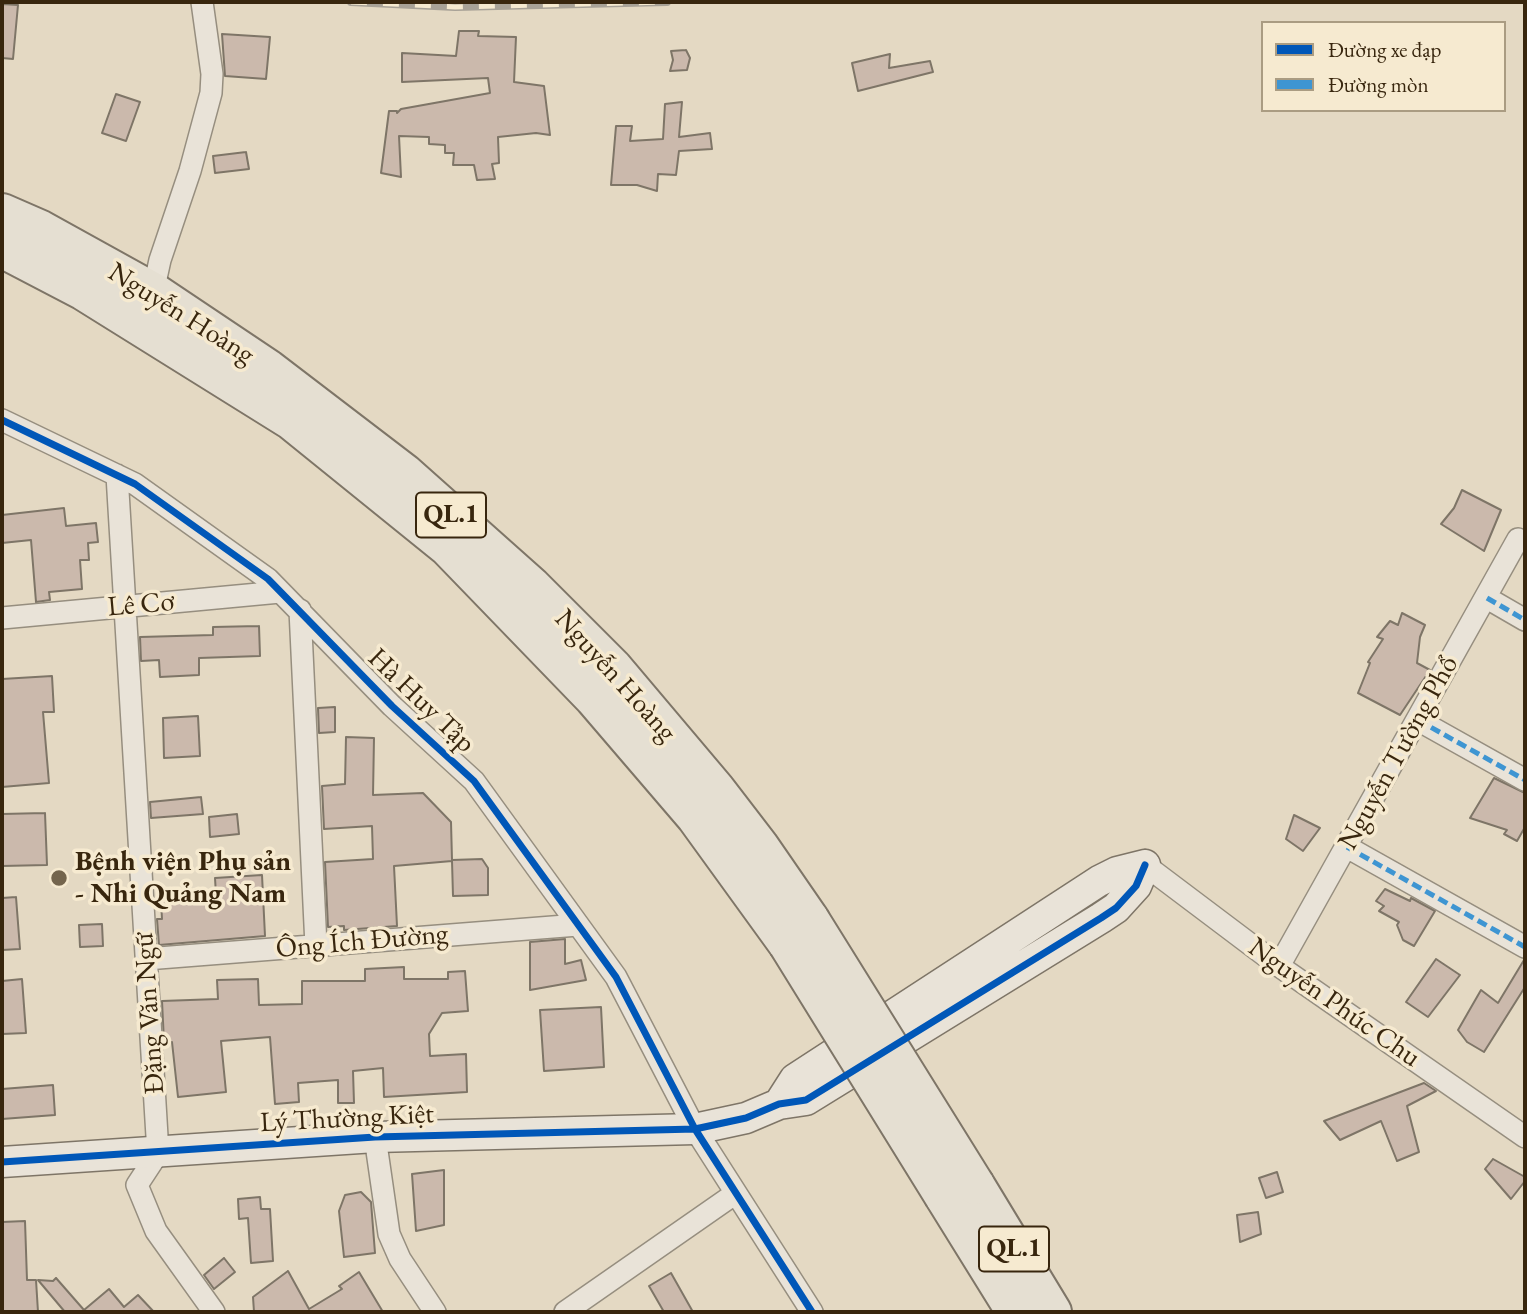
<!DOCTYPE html>
<html>
<head>
<meta charset="utf-8">
<style>
	body { margin:0 }
	#map { position:relative; width:1527px; height:1314px; overflow:hidden; background:#e4d9c3; font-family:"EB Garamond",serif }
	canvas { display:block }
	.frame { position:absolute; inset:0; border:4px solid #38260e; pointer-events:none }
	.legend { position:absolute; left:1261px; top:21px; width:245px; height:91px; box-sizing:border-box; background:#f6ead0; border:2px solid #aa9c82; margin:0; padding:9px 12px; list-style:none; font-size:21px; color:#38260e }
	.legend li { display:flex; align-items:center; gap:14px; height:35px }
	.legend b { width:35px; border:2px solid #aa9c82 }
</style>
</head>
<body>
<div id="map">
<canvas width="1527" height="1314"></canvas>
<div class="frame"></div>
<ul class="legend">
<li><b style="height:9px;background:#0057b8"></b>Đường xe đạp</li>
<li><b style="height:9px;background:#3e95d2"></b>Đường mòn</li>
</ul>
</div>
<script>
const g = document.querySelector('canvas').getContext('2d');
g.lineJoin = 'round';
function fillPath(path, color) { g.fillStyle = color; g.fill(path, 'evenodd'); }
const toPath = rows => new Path2D(rows.map(r => 'M' + r).join(''));
function trace(path, color, width, dash) { g.strokeStyle = color; g.lineWidth = width; g.lineCap = dash ? 'butt' : 'round'; g.setLineDash(dash || []); g.stroke(path); }
function label(font, color, halo, rows, align = 'center') {
  g.font = font + ' "EB Garamond",serif'; g.lineWidth = 7; g.setLineDash([]); g.textBaseline = 'middle'; g.strokeStyle = halo; g.fillStyle = color; for (const [text, x, y, turn = 0] of rows) {
    g.save(); g.translate(x, y); g.rotate((+turn || 0) * Math.PI / 180); g.textAlign = isNaN(turn) ? turn : align; if (halo) g.strokeText(text, 0, 0); g.fillText(text, 0, 0); g.restore();
  }
}
const building = toPath([
	[2,4,18,5,13,59,2,58,2,4],
	[459,31,479,31,478,36,516,37,514,82,544,86,550,135,536,133,498,137,499,163,492,164,495,179,477,180,474,165,453,165,454,153,445,153,445,145,429,144,429,137,399,136,401,177,381,173,389,111,397,111,397,113,401,109,490,93,488,78,402,82,402,53,456,56,459,31],
	[222,34,270,37,266,79,225,76,222,34],
	[686,50,690,58,687,70,670,71,673,60,671,51,686,50],
	[890,54,889,68,930,61,933,72,858,91,852,63,890,54],
	[116,94,140,102,126,141,102,133,116,94],
	[682,102,679,137,710,133,712,149,679,151,676,175,658,174,657,191,637,185,611,185,616,126,632,126,630,141,663,139,665,104,682,102],
	[246,152,249,169,215,173,213,156,246,152],
	[1462,490,1501,510,1484,551,1441,524,1454,508,1462,490],
	[64,508,66,526,96,523,98,542,88,543,89,560,80,560,82,589,49,592,50,600,36,602,31,540,2,543,2,515,64,508],
	[1402,613,1425,625,1420,637,1417,663,1430,670,1400,715,1358,693,1370,663,1368,662,1383,639,1377,637,1390,621,1398,625,1402,613],
	[259,626,260,656,199,658,199,675,160,677,159,660,141,661,140,637,213,635,213,627,259,626],
	[52,676,54,712,43,712,49,783,2,787,2,679,52,676],
	[335,707,335,732,319,733,318,708,335,707],
	[198,716,200,756,164,758,163,718,198,716],
	[346,737,374,738,373,795,423,793,451,822,452,860,482,859,488,868,488,895,453,896,452,861,394,866,397,926,344,930,344,926,328,927,325,862,373,859,372,826,324,829,322,786,345,784,346,737],
	[1494,778,1525,793,1525,827,1517,841,1504,834,1507,830,1470,818,1494,778],
	[201,797,203,814,151,818,150,802,201,797],
	[45,813,47,865,2,866,2,814,45,813],
	[237,814,239,834,210,837,209,817,237,814],
	[1294,815,1320,828,1303,851,1286,839,1294,815],
	[262,875,265,936,159,945,157,919,162,919,161,901,216,895,215,878,262,875],
	[1385,889,1410,901,1411,898,1435,911,1414,946,1403,940,1397,925,1399,922,1379,911,1384,906,1376,901,1385,889],
	[16,897,20,949,2,950,2,898,16,897],
	[102,924,103,946,80,947,79,925,102,924],
	[565,939,565,964,581,960,586,980,530,990,530,942,565,939],
	[1436,959,1460,975,1428,1017,1406,1002,1436,959],
	[1524,960,1525,987,1484,1052,1467,1042,1458,1030,1481,990,1498,1003,1524,960],
	[404,967,404,979,448,979,448,972,465,971,468,1011,442,1013,429,1034,430,1056,466,1054,467,1092,384,1097,383,1068,353,1071,354,1103,338,1103,338,1080,298,1083,299,1102,275,1104,270,1037,221,1041,226,1092,178,1097,172,1042,164,1042,162,1001,218,999,217,980,258,979,259,1005,302,1004,302,981,365,981,365,969,404,967],
	[22,979,26,1033,2,1034,2,981,22,979],
	[601,1007,604,1067,544,1071,540,1010,601,1007],
	[1424,1083,1436,1091,1407,1106,1419,1152,1397,1161,1381,1121,1340,1140,1324,1121,1424,1083],
	[53,1085,55,1115,2,1119,2,1089,53,1085],
	[1493,1159,1525,1177,1525,1181,1511,1199,1485,1169,1493,1159],
	[444,1170,444,1225,416,1231,412,1174,444,1170],
	[1277,1172,1283,1192,1266,1198,1259,1178,1277,1172],
	[361,1192,371,1202,375,1253,344,1257,339,1211,345,1195,361,1192],
	[260,1197,261,1209,270,1209,273,1261,251,1263,248,1218,239,1219,238,1199,260,1197],
	[1258,1212,1261,1234,1240,1242,1237,1215,1258,1212],
	[25,1221,27,1280,36,1280,38,1312,2,1312,2,1222,25,1221],
	[224,1258,235,1272,214,1289,204,1275,224,1258],
	[288,1271,309,1309,342,1289,339,1286,359,1272,383,1312,254,1312,253,1297,288,1271],
	[671,1273,693,1312,664,1312,649,1286,671,1273],
	[56,1278,84,1310,109,1289,124,1307,138,1295,154,1312,65,1312,38,1280,53,1281,56,1278]
]);
fillPath(building, '#cbb9ac');
trace(building, '#7e7567', 2);
const street = toPath([
	[153,292,160,260,190,171,211,93,212,74,202,2],
	[2,420,135,484,268,579,392,706,474,781,616,977,695,1129,812,1312],
	[117,475,158,1153,137,1185,156,1231,214,1312],
	[1487,598,1525,620],
	[300,610,316,946],
	[2,618,280,592],
	[1418,720,1525,780],
	[1347,847,1525,947],
	[1145,865,1279,966,1525,1137],
	[146,959,578,925],
	[1279,966,1518,539],
	[375,1137,389,1234,400,1259,435,1312],
	[565,1312,736,1193]
]);
const secondary = toPath([
	[779,1104,795,1079,1099,881,1117,872,1145,865],
	[2,1162,375,1137,695,1129,746,1118,779,1104,806,1100,1101,918,1116,908,1136,886,1145,865]
]);
const highway = toPath([
	[2,213,41,230,153,292,268,369,404,473,532,587,613,668,716,790,759,846,810,920],
	[2,248,84,291,291,420,448,547,594,698,696,817,788,944],
	[975,1185,1052,1312],
	[944,1196,1016,1312]
]);
trace(street, '#968e7f', 24);
trace(secondary, '#7e7567', 33);
trace(highway, '#7e7567', 42);
trace(street, '#e9e3d8', 21);
trace(secondary, '#e9e3d8', 30);
trace(highway, '#e5dfd2', 38);
const rail = toPath([
	[351,2,455,7,667,2]
]);
trace(rail, '#a8a297', 8);
trace(rail, '#f6ead0', 5, [16]);
const highwayBridge = toPath([
	[810,920,975,1185],
	[788,944,944,1196]
]);
trace(highwayBridge, '#7e7567', 42, []);
trace(highwayBridge, '#e5dfd2', 38);
trace(toPath([
	[1487,598,1525,620],
	[1418,720,1525,780],
	[1347,847,1525,947]
]), '#3e95d2', 5, [10, 5]);
trace(toPath([
	[2,420,135,484,268,579,392,706,474,781,616,977,695,1129,812,1312],
	[2,1162,375,1137,695,1129,746,1118,779,1104,806,1100,1101,918,1116,908,1136,886,1145,865]
]), '#0057b8', 7);
for (const [x, y, r, color] of [
	[59,878,9,"#74654d"]
]) { const dot = new Path2D(); dot.arc(x, y, r, 0, 2 * Math.PI); g.fillStyle = color; g.fill(dot); trace(dot, '#f6ead0', 2.5); }
for (const [x, y, w] of [
	[451,515,70],
	[1014,1249,70]
]) { const box = new Path2D(); box.roundRect(x - w / 2, y - 22.5, w, 45, 5); g.fillStyle = '#f6ead0'; g.fill(box); trace(box, '#38260e', 2); }
label('bold 26px', '#38260e', null, [
	["QL.1",451,515],
	["QL.1",1014,1249]
]);
label('28px', '#38260e', '#f6ead0', [
	["Nguyễn Hoàng",181,314,32],
	["Lê Cơ",141,605,-5],
	["Nguyễn Hoàng",615,676,48],
	["Hà Huy Tập",421,701,44],
	["Nguyễn Tường Phổ",1399,753,-61],
	["Ông Ích Đường",362,942,-5],
	["Nguyễn Phúc Chu",1334,1003,35],
	["Đặng Văn Ngữ",150,1013,-94],
	["Lý Thường Kiệt",347,1119,-3]
]);
label('bold 28px', '#38260e', '#f6ead0', [
	["Bệnh viện Phụ sản",75,862],
	["- Nhi Quảng Nam",75,894]
], 'left');
</script>
</body>
</html>
